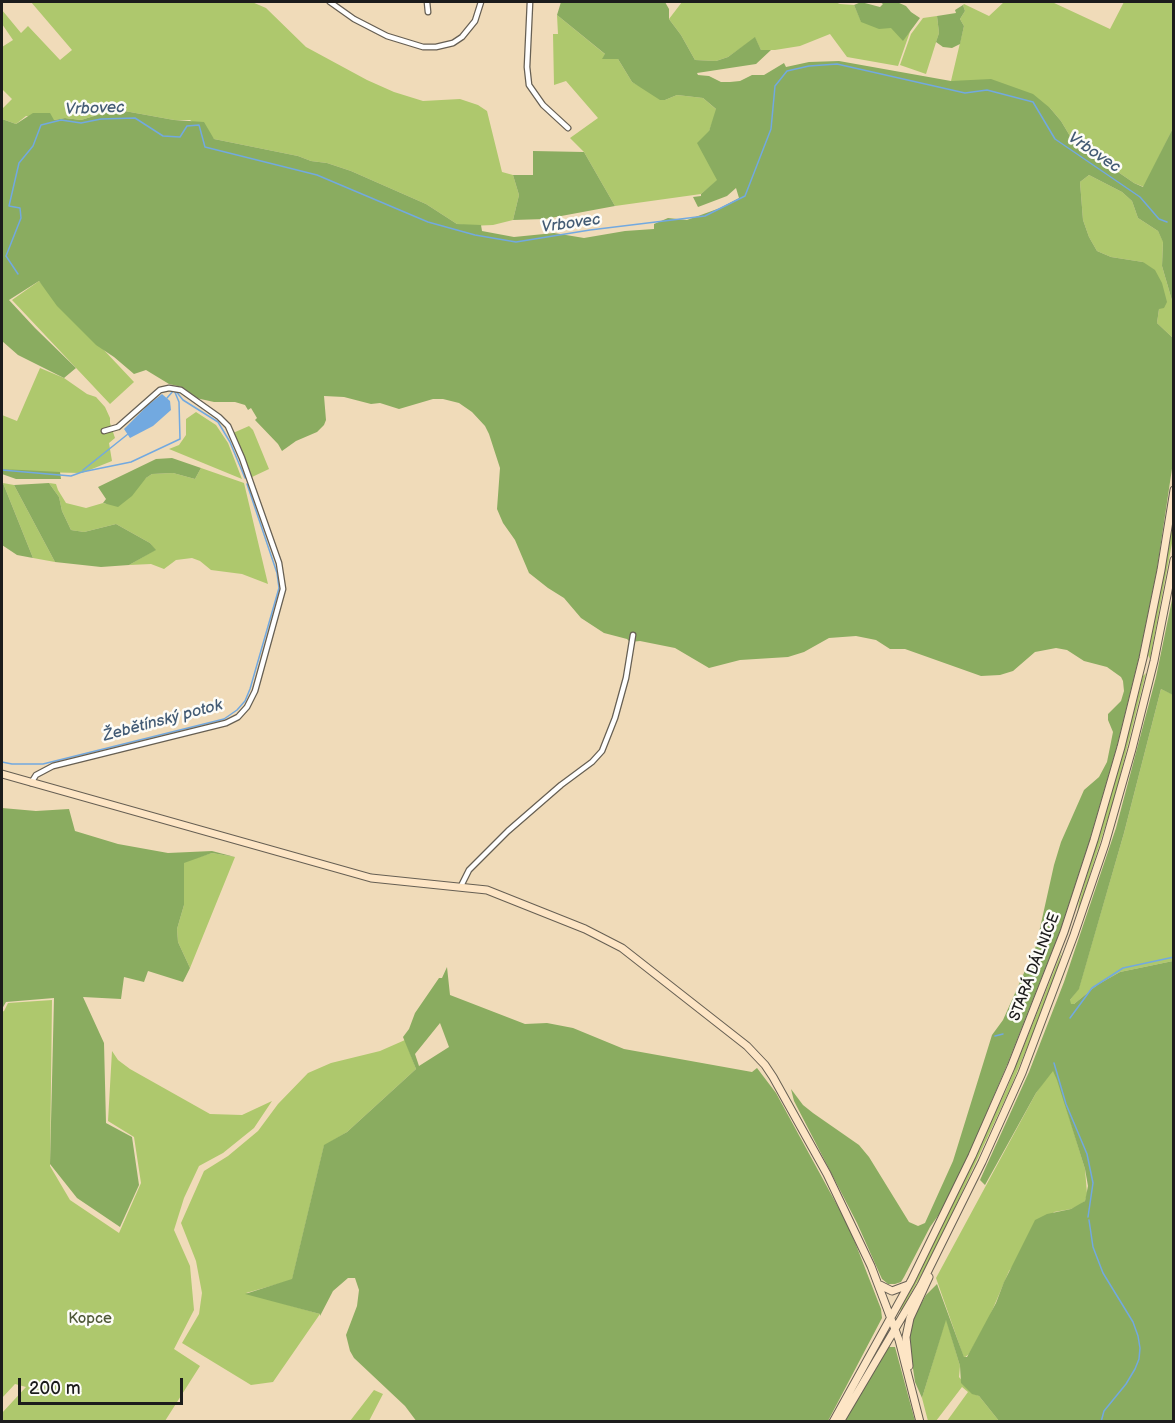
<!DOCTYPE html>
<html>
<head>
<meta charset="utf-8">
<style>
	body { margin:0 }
	#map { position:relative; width:1175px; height:1423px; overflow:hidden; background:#f0dbb9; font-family:"Balsamiq Sans",sans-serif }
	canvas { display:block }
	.frame { position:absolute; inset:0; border:3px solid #1c1c1c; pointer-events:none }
	.scale { position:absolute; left:18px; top:1378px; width:165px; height:27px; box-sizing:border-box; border:3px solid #1c1c1c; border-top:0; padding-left:8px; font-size:18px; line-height:21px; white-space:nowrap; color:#1c1c1c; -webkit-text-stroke:4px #fdfcf7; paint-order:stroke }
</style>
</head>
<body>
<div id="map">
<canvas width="1175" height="1423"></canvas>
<div class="frame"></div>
<div class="scale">200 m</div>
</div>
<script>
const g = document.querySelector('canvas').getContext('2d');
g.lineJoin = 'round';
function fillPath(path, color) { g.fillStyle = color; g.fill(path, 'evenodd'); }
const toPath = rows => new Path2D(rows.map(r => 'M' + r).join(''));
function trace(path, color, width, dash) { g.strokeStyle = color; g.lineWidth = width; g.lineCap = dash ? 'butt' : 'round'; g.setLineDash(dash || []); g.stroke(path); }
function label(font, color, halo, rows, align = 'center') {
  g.font = font + ' "Balsamiq Sans",sans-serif'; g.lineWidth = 5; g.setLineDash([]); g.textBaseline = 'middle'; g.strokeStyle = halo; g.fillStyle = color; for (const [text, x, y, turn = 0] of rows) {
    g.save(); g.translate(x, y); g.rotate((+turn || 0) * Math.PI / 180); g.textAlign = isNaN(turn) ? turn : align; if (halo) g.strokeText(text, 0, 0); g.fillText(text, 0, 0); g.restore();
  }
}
fillPath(toPath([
	[31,2,252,2,266,8,306,47,367,80,394,92,423,101,460,99,478,105,487,111,502,172,513,175,519,195,513,220,493,225,470,226,457,224,426,204,351,171,327,163,311,161,298,156,214,139,190,120,174,120,119,110,104,113,81,120,65,118,54,120,26,116,16,124,2,119,2,109,12,99,2,89,3,53,2,47,13,40,2,24,2,10,21,33,28,26,60,60,72,50],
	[682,2,835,2,840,4,854,5,861,21,912,26,898,66,847,57,830,34,800,46,775,50,761,50,755,38,728,57,716,61,695,60,681,35,669,19],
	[1004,2,1052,2,1110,29,1124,2,1173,2,1173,128,1144,187,1134,183,1073,141,1061,121,1050,108,951,81,964,26,960,19,965,11,963,5,964,4,989,16],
	[557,15,606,55,603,58,618,59,632,82,665,100,677,95,703,98,717,110,709,131,718,180,701,194,615,206,584,152,570,138,598,118,566,81,554,85,553,34,558,34],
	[937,16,939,33,926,74,900,65,911,34,923,18],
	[1089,175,1122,192,1132,201,1138,218,1158,231,1163,241,1162,266,1173,304,1173,338,1157,323,1159,309,1143,262,1111,257,1097,251,1089,237,1083,220,1080,182],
	[39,281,134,382,110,404,12,300],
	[40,368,64,378,87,394,96,397,105,407,110,418,110,423,115,438,109,443,112,461,82,473,33,472,2,469,2,415,17,421],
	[196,412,216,425,228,443,242,479,169,449,179,445,186,435,186,419],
	[249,426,253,430,269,469,252,477,233,433],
	[201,468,244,483,268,584,242,574,211,570,200,561,192,558,176,560,164,569,151,564,129,565,155,550,150,543,116,524,84,532,71,530,62,511,59,497,49,483,56,484,58,490,66,503,86,508,103,503,106,504,152,474,173,473,195,479],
	[3,483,14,485,55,562,33,558],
	[1173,522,1173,538,1150,659,1148,655],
	[1146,673,1115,796,1077,915,1079,902,1121,761,1143,676],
	[1161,689,1174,695,1173,961,1120,972,1097,985,1074,1004,1070,1004,1070,1000,1079,988,1124,833],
	[212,853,235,857,190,968,178,942,177,929,184,905,183,862],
	[1062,951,1058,967,1043,1009,1010,1089,936,1248,901,1311,900,1310,1007,1088],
	[52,1000,50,1166,70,1200,119,1233,141,1183,134,1137,108,1121,112,1051,118,1060,130,1069,210,1114,242,1115,272,1101,254,1128,223,1153,199,1166,184,1198,174,1230,190,1266,194,1310,174,1349,200,1366,165,1421,2,1421,2,1413,26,1387,15,1384,2,1398,2,1012,4,1011,8,1003],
	[405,1040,416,1069,347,1132,324,1146,292,1280,246,1293,320,1314,273,1382,251,1385,182,1343,199,1314,202,1293,196,1261,181,1223,204,1171,228,1156,258,1131,278,1104,308,1073,331,1063,380,1051],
	[1051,1071,1055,1071,1085,1169,1087,1194,1085,1201,1080,1205,1071,1209,1054,1212,1009,1271,989,1318,969,1354,964,1358,936,1278,1036,1093],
	[946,1318,960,1366,959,1377,972,1393,979,1396,999,1421,947,1421,968,1392,962,1387,936,1421,928,1421,922,1398],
	[374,1390,383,1394,369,1421,350,1421]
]), '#aec86d');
fillPath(toPath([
	[561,2,665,2,669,9,669,19,681,35,695,60,716,61,728,57,755,37,761,50,771,50,756,64,697,73,698,75,709,76,721,82,730,82,740,81,752,75,764,75,784,63,786,67,809,62,839,61,951,81,991,79,1033,94,1050,108,1061,121,1073,141,1134,183,1143,187,1173,128,1173,304,1162,266,1163,242,1158,231,1138,218,1132,201,1122,192,1089,175,1080,182,1083,220,1089,237,1097,251,1111,257,1143,262,1155,270,1162,283,1167,302,1164,308,1159,309,1157,323,1173,338,1173,462,1157,569,1139,657,1117,746,1090,839,1060,931,1007,1065,969,1154,940,1213,930,1227,904,1277,901,1282,895,1284,888,1284,882,1279,857,1223,794,1101,791,1089,803,1105,813,1113,859,1145,869,1157,909,1222,918,1226,925,1223,953,1161,992,1035,1003,1020,1036,946,1054,865,1061,842,1084,790,1099,777,1107,762,1113,732,1108,720,1108,714,1121,701,1124,691,1123,681,1121,677,1107,667,1084,661,1067,650,1056,648,1035,652,1013,671,1000,675,981,676,905,649,890,649,876,640,856,636,829,638,804,652,788,657,740,660,709,668,675,648,640,641,630,642,627,639,604,633,581,618,564,598,548,588,529,573,515,540,503,523,497,509,500,468,489,434,485,426,472,412,459,403,443,399,433,399,399,409,380,403,371,404,344,397,324,396,326,420,324,425,317,432,296,441,282,451,278,444,255,420,257,418,251,408,248,410,245,405,235,402,214,402,196,398,182,387,169,384,146,370,134,374,114,357,96,345,57,306,39,281,9,300,35,328,76,368,64,378,18,355,2,341,2,119,16,124,33,113,50,113,54,120,65,118,81,120,104,113,119,110,174,120,204,122,214,139,298,156,311,161,327,163,351,171,426,204,457,224,481,225,482,231,514,237,554,233,584,238,625,231,654,229,654,224,668,218,687,220,720,208,739,198,736,188,727,196,698,207,693,197,701,196,701,194,717,180,697,143,709,131,716,109,703,98,677,95,665,100,660,100,632,82,618,59,602,59,605,54,557,15],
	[861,2,880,7,883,4,880,2,897,2,906,6,911,12,920,18,903,41,891,28,879,29,861,22,854,5],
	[963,5,965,11,960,19,964,26,960,44,952,48,943,47,936,42,939,33,937,16,956,13,955,10],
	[533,151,584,152,615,206,545,219,513,220,519,195,513,175,533,175],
	[172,458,201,468,195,479,173,473,152,474,146,478,132,496,118,507,103,503,106,499,98,487,156,459],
	[2,469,60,472,61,479,16,479,2,474],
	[2,483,3,483,33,558,17,555,2,545],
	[49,483,59,497,62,511,71,530,84,532,116,524,150,543,156,550,129,565,101,567,55,562,14,485],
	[1173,595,1173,695,1161,689,1124,833,1079,989,1070,1000,1071,1004,1074,1004,1097,985,1120,972,1173,961,1173,1421,999,1421,979,1396,972,1394,961,1383,960,1366,946,1320,922,1398,915,1382,911,1355,910,1337,913,1318,926,1295,937,1284,964,1357,967,1357,996,1303,1004,1282,1035,1220,1047,1214,1071,1209,1085,1201,1088,1186,1085,1169,1057,1080,1053,1071,1036,1093,985,1185,980,1180,1029,1072,1064,982,1116,828,1156,677],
	[2,808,36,811,69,809,75,831,118,844,168,853,212,851,235,857,212,853,184,863,184,905,177,929,178,942,190,968,183,982,148,971,144,982,124,977,121,999,83,997,104,1043,106,1123,132,1137,139,1185,120,1227,77,1198,50,1164,54,998,6,1002,2,1009],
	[447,967,450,995,525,1024,547,1023,573,1028,624,1049,752,1072,757,1068,776,1093,849,1227,881,1309,882,1318,828,1421,417,1422,405,1406,354,1358,350,1351,346,1335,357,1306,359,1290,355,1278,348,1278,333,1291,320,1316,320,1314,245,1294,292,1279,324,1145,347,1132,416,1069,403,1037,409,1029,415,1013,439,978,442,978],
	[440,1023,449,1047,419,1066,415,1054],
	[888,1347,895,1347,915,1421,844,1422]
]), '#8aac60');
fillPath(toPath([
	[162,394,170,401,171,410,153,426,130,438,124,429,148,405]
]), '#72a9e0');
trace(toPath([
	[18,274,6,256,21,218,20,208,9,206,19,163,33,146,41,125,61,120,81,123,101,119,135,118,163,136,180,137,187,126,199,125,205,147,317,175,428,222,475,235,516,242,590,230,705,216,745,196,771,129,775,86,787,71,809,66,837,64,965,93,987,90,1033,102,1055,139,1140,197,1159,219,1167,222],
	[175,390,183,400,218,422,230,442,245,478],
	[167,398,174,390],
	[2,470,71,476,82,472,131,462,180,439,179,402,174,390],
	[83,470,128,434],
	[2,762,12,764,43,764,224,719,237,710,245,701,250,689,279,588,277,573,247,484],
	[1070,1018,1092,988,1123,968,1174,957],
	[995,1036,1003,1034],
	[1054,1063,1066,1104,1087,1154,1093,1183,1088,1217],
	[1089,1220,1093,1247,1103,1273,1133,1322,1138,1336,1140,1348,1139,1359,1135,1369,1126,1384,1104,1411,1101,1422]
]), '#72a9e0', 1.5);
const street = toPath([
	[330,2,354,19,387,36,423,47,436,47,453,43,462,37,475,21,481,2],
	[427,2,428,12],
	[530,2,527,67,529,85,543,105,568,128],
	[31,783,36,775,53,766,226,723,238,717,247,707,255,691,283,589,279,563,242,458,228,426,219,417,181,390,169,388,160,390,118,427,104,431],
	[461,886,469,870,508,831,561,785,592,762,602,751,615,718,626,678,633,635]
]);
const secondary = toPath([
	[2,774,371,878,487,890,585,929,622,948,747,1046,765,1065,773,1077,827,1174,871,1266,899,1340,920,1422],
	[880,1285,892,1291,908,1285],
	[909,1366,906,1337,910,1318,929,1277],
	[833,1422,911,1281,972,1156,1011,1067,1064,932,1094,840,1121,747,1143,658,1161,570,1174,490],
	[840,1422,921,1285,982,1162,1022,1073,1074,935,1105,844,1132,749,1154,661,1174,560]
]);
trace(street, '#665f53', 7);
trace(secondary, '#665f53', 9);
trace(street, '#fff', 4.5);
trace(secondary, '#fde5c5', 7);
label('15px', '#1c1c1c', '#fdfcf7', [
	["STARÁ DÁLNICE",1035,967,-69]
]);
label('15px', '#4f5838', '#fdfcf7', [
	["Kopce",90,1319]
]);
label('italic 16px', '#435b74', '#fdfcf7', [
	["Vrbovec",95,109,-2],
	["Vrbovec",1094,153,34],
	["Vrbovec",571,224,-8],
	["Žebětínský potok",163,721,-15]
]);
</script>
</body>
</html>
